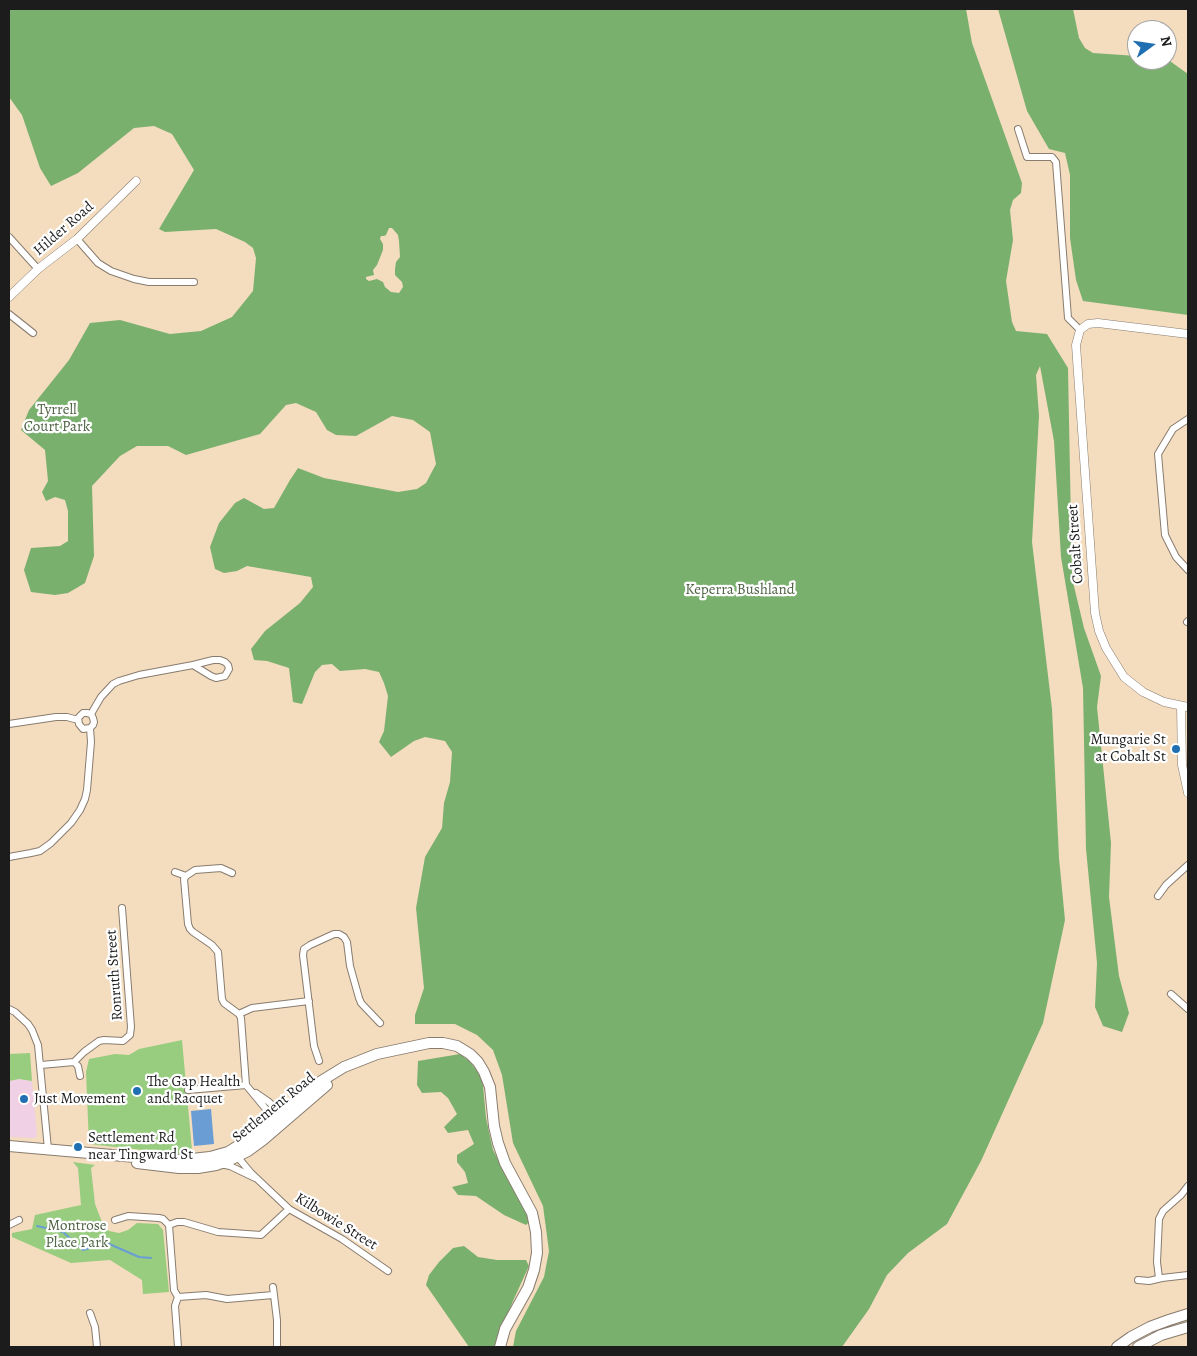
<!DOCTYPE html>
<html>
<head>
<meta charset="utf-8">
<style>
	body { margin:0 }
	#map { position:relative; width:1197px; height:1356px; overflow:hidden; background:#f4dcbf; font-family:Alegreya,serif }
	canvas { display:block }
	.frame { position:absolute; inset:0; border:10px solid #1c1c1c; pointer-events:none }
	.north { position:absolute; left:1127px; top:20px; width:50px; height:50px; box-sizing:border-box; background:#fff; border:1px solid #a4a4a4; border-radius:50%; rotate:76deg; font-size:14px; font-weight:700; line-height:20px; text-align:center; color:#1c1c1c }
	.north::after { content:''; display:block; margin:auto; width:18px; height:22px; background:#1f6fb2; clip-path:polygon(50% 0,100% 100%,50% 72%,0 100%) }
</style>
</head>
<body>
<div id="map">
<canvas width="1197" height="1356"></canvas>
<div class="frame"></div>
<div class="north">N</div>
</div>
<script>
const g = document.querySelector('canvas').getContext('2d');
g.lineJoin = 'round';
function fillPath(path, color) { g.fillStyle = color; g.fill(path, 'evenodd'); }
const toPath = rows => new Path2D(rows.map(r => 'M' + r).join(''));
function trace(path, color, width, dash) { g.strokeStyle = color; g.lineWidth = width; g.lineCap = dash ? 'butt' : 'round'; g.setLineDash(dash || []); g.stroke(path); }
function label(font, color, halo, rows, align = 'center') {
  g.font = font + ' Alegreya,serif'; g.lineWidth = 4.5; g.setLineDash([]); g.textBaseline = 'middle'; g.strokeStyle = halo; g.fillStyle = color; for (const [text, x, y, turn = 0] of rows) {
    g.save(); g.translate(x, y); g.rotate((+turn || 0) * Math.PI / 180); g.textAlign = isNaN(turn) ? turn : align; if (halo) g.strokeText(text, 0, 0); g.fillText(text, 0, 0); g.restore();
  }
}
fillPath(toPath([
	[19,1079,32,1081,37,1133,36,1137,34,1138,9,1137,9,1081]
]), '#f0d0e4');
fillPath(toPath([
	[182,1040,192,1150,178,1154,89,1144,86,1072,89,1059,115,1054,129,1055,139,1049],
	[30,1053,32,1081,19,1079,9,1081,9,1054],
	[73,1162,95,1165,91,1168,95,1204,102,1222,109,1231,119,1233,128,1230,137,1223,158,1224,163,1230,169,1292,143,1294,142,1280,110,1260,71,1263,12,1237,12,1233,32,1229,35,1215,81,1205,78,1168]
]), '#98cd7f');
fillPath(toPath([
	[9,9,966,9,972,43,1022,183,1021,193,1013,200,1010,210,1013,240,1006,281,1012,322,1016,331,1047,334,1068,368,1072,578,1084,628,1101,676,1097,707,1111,843,1109,897,1119,976,1129,1013,1122,1032,1103,1026,1095,1007,1097,963,1086,849,1083,688,1061,557,1054,441,1040,366,1036,375,1039,416,1032,542,1052,709,1059,858,1065,920,1043,1023,981,1161,947,1224,908,1253,887,1275,869,1309,842,1347,513,1347,516,1331,544,1277,549,1251,543,1206,513,1143,502,1075,493,1050,477,1035,455,1024,415,1024,415,1015,424,988,416,908,425,857,442,828,444,803,450,782,452,752,445,741,425,737,414,741,391,757,379,742,384,731,388,696,384,683,379,672,365,669,340,671,332,664,322,665,315,672,302,704,293,702,289,668,267,661,254,660,251,649,265,631,300,603,313,587,311,577,247,566,237,571,224,573,215,569,210,547,219,523,235,503,244,498,264,509,274,508,290,480,298,468,324,478,398,492,417,489,426,483,436,464,430,432,413,420,392,416,356,436,336,435,327,430,316,412,296,403,286,405,260,434,186,455,168,446,137,446,120,456,92,486,94,556,85,583,68,593,55,595,31,592,24,570,31,548,60,546,68,541,68,511,65,500,55,497,46,501,42,492,48,481,45,450,21,430,29,410,69,360,90,323,120,320,170,334,201,331,232,317,253,291,256,258,253,248,245,242,216,229,165,232,159,229,194,170,172,134,154,126,134,128,78,173,51,186,40,168,22,115,9,97],
	[389,228,392,228,398,235,399,241,400,257,396,262,395,269,395,275,402,282,403,287,399,293,391,292,385,287,383,282,377,279,369,281,366,279,366,277,374,275,373,270,377,265,383,250,383,244,380,239,381,236,384,236,386,235],
	[998,9,1073,9,1079,38,1085,48,1093,53,1137,56,1137,60,1167,59,1188,74,1188,315,1083,301,1076,280,1070,238,1070,175,1065,153,1049,149,1027,111],
	[460,1054,469,1061,479,1073,483,1085,486,1118,493,1150,531,1220,526,1225,504,1215,476,1196,458,1195,452,1187,468,1183,465,1172,457,1162,457,1155,474,1144,468,1130,448,1133,444,1127,457,1114,448,1098,441,1092,422,1093,417,1085,418,1061],
	[464,1246,478,1257,497,1260,526,1260,529,1266,513,1301,494,1347,469,1347,426,1285,429,1275,439,1262,453,1248]
]), '#7ab06e');
fillPath(toPath([
	[211,1109,214,1144,194,1146,191,1111]
]), '#699dd4');
trace(toPath([
	[37,1226,63,1232,83,1250,107,1243,139,1257,151,1258]
]), '#699dd4', 2);
const minor = toPath([
	[1018,129,1027,157,1052,157,1056,162,1068,318,1080,330],
	[9,237,38,269],
	[77,239,98,263,111,271,134,279,149,282,194,282],
	[9,314,33,333],
	[1188,419,1173,429,1158,454,1165,535,1176,557,1188,570],
	[1187,622,1188,621],
	[213,660,220,660,225,662,228,665,229,669,225,676,216,678,211,676,193,665,213,660],
	[91,714,101,697,113,684,119,681,139,675,193,665],
	[9,724,56,717,67,717,78,720],
	[9,857,31,853,40,851,51,843,71,823,80,810,85,799,87,790,91,742,90,728,93,725,94,722,93,718,91,714,87,713,83,713,78,718,79,724,83,729,90,728],
	[175,872,186,876],
	[232,873,221,868,195,870,186,876,184,879,188,924,190,929,193,932,212,945,218,952,222,999,224,1003,239,1014,241,1018,246,1085,275,1120],
	[1158,896,1166,885,1188,865],
	[1171,994,1188,1009],
	[9,1009,15,1012,28,1024,32,1030,38,1045,48,1149],
	[239,1014,252,1008,309,1001],
	[319,1061,314,1046,303,955,304,949,310,945,334,934,339,934,344,937,347,942,350,966,359,998,361,1003,380,1023],
	[74,1062,78,1066,80,1076],
	[41,1065,74,1062,84,1052,99,1041,104,1040,123,1041,130,1035,131,1027,122,908],
	[188,1090,246,1085],
	[256,1093,269,1102,281,1115],
	[236,1155,251,1173,289,1209,342,1239,388,1271],
	[220,1164,230,1166,255,1178],
	[115,1220,128,1216,159,1218,163,1219,169,1225,177,1222,184,1222,218,1232,261,1235,289,1209],
	[9,1225,19,1220],
	[169,1225,174,1290,178,1297,175,1306,178,1347],
	[1159,1278,1157,1262,1159,1219,1163,1211,1181,1195,1188,1186],
	[1138,1280,1149,1281,1162,1278,1188,1275],
	[273,1287,277,1320,277,1347],
	[178,1297,206,1295,227,1299,273,1295],
	[90,1313,95,1327,97,1347]
]);
const tertiary = toPath([
	[9,297,38,269,77,239,136,181],
	[1188,334,1098,323,1088,324,1080,330,1076,345,1095,613,1099,631,1106,648,1124,677,1143,692,1164,702,1188,707],
	[1181,706,1182,765,1188,793]
]);
const primary = toPath([
	[9,1146,135,1157,182,1160,210,1157,228,1152,254,1136,318,1083,344,1067,377,1054,429,1043,443,1043,457,1046,470,1054,478,1062,484,1072,490,1087,494,1126,498,1143,505,1163,532,1213,536,1232,537,1253,534,1270,528,1288,505,1329,500,1347],
	[137,1163,179,1168,198,1168,216,1165,230,1160,248,1151,263,1140,327,1085],
	[1117,1347,1131,1337,1150,1327,1169,1320,1188,1314],
	[1138,1347,1161,1335,1188,1327]
]);
trace(minor, '#887c6e', 8);
trace(tertiary, '#887c6e', 9);
trace(primary, '#887c6e', 12);
trace(minor, '#fff', 6);
trace(tertiary, '#fff', 8);
trace(primary, '#fff', 10);
for (const [x, y, r, color] of [
	[1176,749,5,"#1f6fb2"],
	[137,1091,5,"#1f6fb2"],
	[24,1099,5,"#1f6fb2"],
	[78,1147,5,"#1f6fb2"]
]) { const dot = new Path2D(); dot.arc(x, y, r, 0, 2 * Math.PI); g.fillStyle = color; g.fill(dot); trace(dot, '#fff', 2); }
label('15px', '#1c1c1c', '#fff', [
	["Hilder Road",64,229,-41],
	["Cobalt Street",1076,544,-94],
	["Ronruth Street",115,975,-94],
	["Settlement Road",274,1108,-39],
	["Kilbowie Street",336,1222,32]
]);
label('15px', '#4e6344', '#fff', [
	["Tyrrell",57,410],
	["Court Park",57,427],
	["Keperra Bushland",740,590],
	["Montrose",77,1226],
	["Place Park",77,1243]
]);
label('15px', '#1c1c1c', '#fff', [
	["Mungarie St",1166,740,"right"],
	["at Cobalt St",1166,757,"right"],
	["The Gap Health",147,1082],
	["and Racquet",147,1099],
	["Just Movement",34,1099],
	["Settlement Rd",88,1138],
	["near Tingward St",88,1155]
], 'left');
</script>
</body>
</html>
